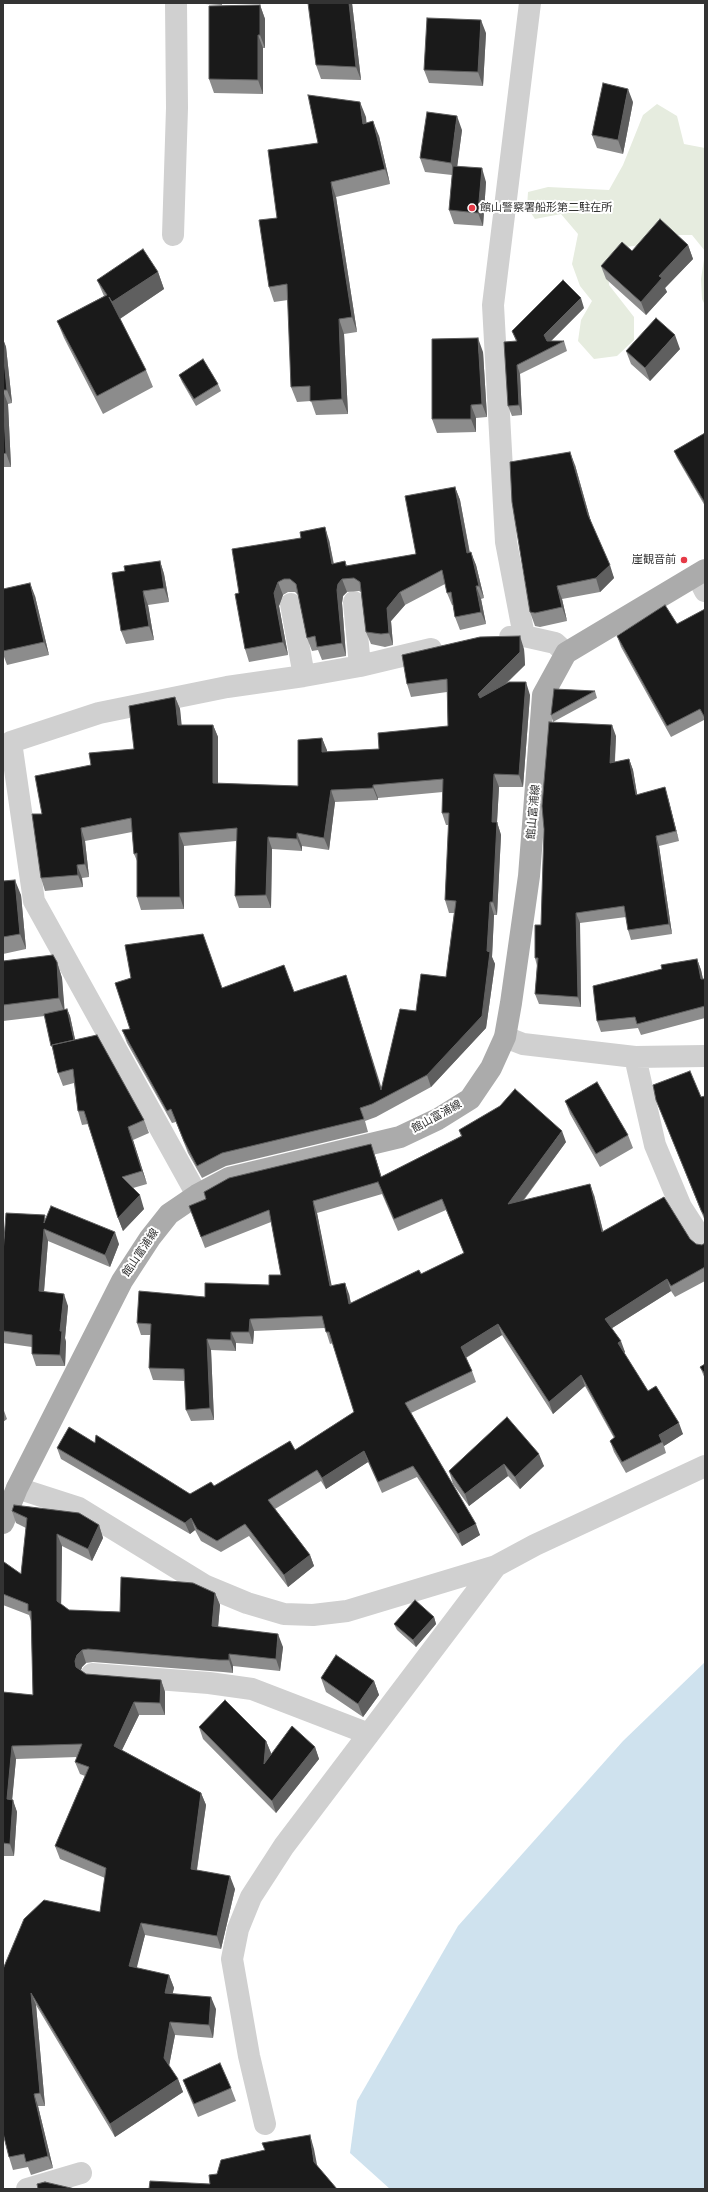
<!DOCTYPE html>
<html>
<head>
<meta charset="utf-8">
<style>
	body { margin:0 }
	#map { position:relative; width:708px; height:2192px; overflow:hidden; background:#fff; font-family:Poppins,sans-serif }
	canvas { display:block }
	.frame { position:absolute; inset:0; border:4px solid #333; pointer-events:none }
</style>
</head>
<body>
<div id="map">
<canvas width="708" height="2192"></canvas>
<div class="frame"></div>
</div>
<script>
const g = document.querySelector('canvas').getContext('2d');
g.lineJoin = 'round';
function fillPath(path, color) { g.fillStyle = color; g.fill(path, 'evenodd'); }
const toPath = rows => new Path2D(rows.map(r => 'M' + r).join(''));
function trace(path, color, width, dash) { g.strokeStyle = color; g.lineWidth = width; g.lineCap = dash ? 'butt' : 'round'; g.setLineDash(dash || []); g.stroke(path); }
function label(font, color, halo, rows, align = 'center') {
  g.font = font + ' Poppins,"Noto Sans JP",sans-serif'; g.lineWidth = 4; g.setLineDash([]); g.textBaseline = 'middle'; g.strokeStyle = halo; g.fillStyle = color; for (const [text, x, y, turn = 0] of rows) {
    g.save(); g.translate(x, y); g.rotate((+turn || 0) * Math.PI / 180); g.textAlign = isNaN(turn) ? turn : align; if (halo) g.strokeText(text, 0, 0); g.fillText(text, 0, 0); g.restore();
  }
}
fillPath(toPath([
	[657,104,677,116,684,144,705,148,705,251,692,235,660,235,642,245,625,247,608,266,609,285,634,317,634,340,617,356,594,359,578,341,581,320,592,301,580,286,572,264,578,234,561,214,535,219,527,207,528,192,548,187,609,190,623,165,643,115],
	[705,253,705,305,702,299,701,279]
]), '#e6ecdf');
fillPath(toPath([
	[705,1662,705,2189,390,2189,350,2153,357,2101,458,1926,623,1741]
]), '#cfe2ee');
trace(toPath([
	[173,235,177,108,176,3],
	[697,575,705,591],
	[354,602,360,666],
	[291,604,304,676],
	[524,636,506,542,493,305,530,3],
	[510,637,524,636,555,643,566,653],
	[11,742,34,901,197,1195],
	[3,747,11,742,99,713,227,687,304,676,360,666,431,649],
	[505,1037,523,1044,635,1057,705,1056],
	[635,1057,655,1145,681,1207,705,1244],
	[17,1488,79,1508,206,1586,247,1603,284,1614,313,1615,347,1611,496,1566,535,1545,705,1466],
	[92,1674,209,1683,252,1689,369,1734],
	[265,2124,249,2056,232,1959,238,1929,251,1897,284,1846,496,1566],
	[27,2189,81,2173]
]), '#d0d0d0', 22);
trace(toPath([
	[3,1523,17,1488,122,1281,150,1238,169,1214,197,1195,229,1178,400,1137,438,1119,470,1099,491,1068,505,1037,511,1003,529,876,543,695,566,653,705,570]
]), '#ababab', 22);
fillPath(toPath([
	[188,3,222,3,222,5],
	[352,3,361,80,321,79,316,65],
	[260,5,265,19,265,48,263,48,263,94,214,93,209,79],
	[486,33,483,86,429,83,424,70],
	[633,102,623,154,597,148,592,135],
	[366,117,366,123,379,136,390,184,336,197,357,332,344,334,348,414,316,415,311,401,297,402,291,387,288,300,274,302,269,287,277,218,318,143],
	[462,130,457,166,486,182,483,226,454,224,449,210,452,175,425,172,420,158],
	[688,245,693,259,665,288,667,292,646,315,606,279,601,266,632,251],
	[158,272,164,289,120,319,146,370,153,387,103,414,64,338,57,321,104,296,97,280],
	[584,308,551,341,564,341,567,351,520,374,522,415,512,416,508,406,516,341,512,331],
	[3,339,6,347,12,403,8,404,11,467,3,467],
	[680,349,650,381,631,364,626,351],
	[483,352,487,417,476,418,476,432,437,433,432,419],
	[179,375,218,384,221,391,196,406,182,382],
	[705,433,705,506,677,458,674,451],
	[575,465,591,522,614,578,600,592,562,599,567,621,540,627,535,626,530,612],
	[455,487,460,500,470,553,476,565,484,598,481,599,486,624,460,630,455,617,453,605,452,605,447,593,445,584,405,605,391,621,393,645,385,647,371,644,366,632,361,592,359,591,347,592,343,596,342,603,346,656,322,660,318,650,312,651,307,638,298,595,295,592,288,592,283,595,279,606,288,655,249,662,245,649,239,593,329,540,334,564,345,561,347,566,416,554],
	[160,561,164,574,169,602,148,605,154,640,126,644,121,631,125,571],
	[3,589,35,596,49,655,7,665,3,654],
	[705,609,705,722,704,720,671,737,621,647,617,636,677,624],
	[524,649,525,665,507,683,530,695,523,787,499,787,497,822,501,835,497,915,494,915,492,957,495,964,486,1028,431,1087,376,1117,365,1121,368,1132,226,1166,202,1178,188,1153,176,1122,172,1123,127,1043,122,1030,130,1029,222,988,294,992,350,988,382,1089,416,1011,446,977,454,913,449,913,445,900,449,825,446,825,442,813,443,792,378,798,378,800,335,802,329,850,302,846,302,851,272,849,271,908,239,908,235,896,236,841,184,846,184,909,141,910,137,897,137,861,134,854,132,832,85,841,89,877,82,878,83,887,45,891,41,878,42,814,91,765,134,749,175,697,180,709,181,725,213,725,218,737,218,784,298,786,322,738,327,752,379,749,448,726,447,692,411,697,407,684],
	[595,691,597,698,553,722,551,715],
	[616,736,615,762,629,759,633,770,637,795,668,798,679,841,659,846,672,934,631,940,628,930,626,917,580,923,581,1007,539,1004,535,994,537,966,535,958,541,925],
	[3,881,21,895,26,949,3,954],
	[697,959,701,970,703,979,705,979,705,1018,641,1035,638,1028,601,1032,597,1021,662,969],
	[3,961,57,962,62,978,64,1010,67,1009,70,1016,75,1040,144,1120,149,1133,133,1140,147,1184,133,1188,144,1209,123,1231,118,1218,88,1124,82,1125,78,1111,74,1083,63,1086,58,1073,45,1016,3,1021],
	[705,1096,705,1221,656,1100,701,1097],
	[565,1101,628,1135,633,1148,600,1167,570,1114],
	[459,1130,566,1142,524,1200,594,1195,603,1231,690,1239,696,1244,702,1245,705,1243,705,1281,675,1297,671,1291,612,1328,625,1352,624,1353,648,1391,683,1434,664,1446,666,1453,626,1473,614,1452,610,1441,614,1438,585,1386,553,1414,502,1335,466,1358,472,1371,476,1382,411,1413,480,1535,462,1546,417,1477,382,1493,368,1462,326,1489,321,1481,275,1509,310,1555,314,1566,288,1587,249,1536,221,1552,201,1541,195,1530,190,1534,61,1459,57,1448,95,1443,190,1494,214,1486,295,1450,354,1412,333,1343,330,1344,325,1328,254,1331,253,1344,236,1343,236,1351,211,1350,214,1420,191,1421,186,1410,185,1381,153,1380,149,1368,150,1335,141,1335,137,1323,205,1297,269,1285,281,1275,271,1222,205,1248,189,1206,375,1156,381,1177,461,1136],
	[382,1194,398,1231,446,1210,464,1253,421,1274,351,1303,349,1294,331,1286,317,1213],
	[46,1218,119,1244,110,1267,48,1241,44,1292,68,1306,65,1338,66,1342,65,1366,36,1366,32,1354,32,1347,3,1343,3,1253],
	[705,1364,705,1379,700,1367],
	[3,1408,7,1419,3,1422],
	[507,1417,544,1466,520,1489,508,1476,469,1506,453,1484,449,1471],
	[12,1511,99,1525,103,1538,92,1561,62,1546,61,1604,69,1610,120,1612,215,1593,220,1605,218,1627,283,1647,280,1671,233,1666,233,1673,223,1672,93,1662,86,1663,82,1667,81,1670,86,1674,161,1680,165,1692,165,1715,139,1715,122,1750,201,1793,206,1805,197,1870,235,1889,221,1949,145,1935,136,1968,169,1975,174,1988,172,1994,216,2009,213,2038,175,2035,169,2066,178,2079,183,2092,115,2137,36,2005,45,2106,38,2106,53,2168,31,2175,28,2167,13,2170,9,2157,3,1969,100,1912,105,1878,60,1859,55,1846,85,1776,80,1774,75,1762,77,1757,16,1759,12,1799,17,1812,14,1856,3,1856,3,1692,33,1695,31,1621,29,1615,3,1605,3,1563,21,1574,26,1528,16,1523],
	[434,1617,436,1624,416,1647,397,1630,394,1624],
	[321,1678,374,1681,379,1695,363,1717,326,1692],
	[199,1727,266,1741,271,1753,271,1755,315,1747,319,1759,276,1813,203,1739],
	[183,2080,231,2088,236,2101,198,2117,188,2093]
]), '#8c8c8c');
fillPath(toPath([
	[349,3,352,3,361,80,356,67],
	[260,5,265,19,265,48,260,35],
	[481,20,486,33,483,86,478,72],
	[258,35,263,48,263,94,258,80],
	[628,89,633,102,623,154,618,140],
	[360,102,366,117,368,138,363,124],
	[457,116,462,130,456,176,451,163],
	[373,121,379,136,390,184,385,169],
	[482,168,486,182,483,226,478,213],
	[331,182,336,197,357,332,352,317],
	[688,245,693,259,665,288,667,292,646,315,641,302,659,276],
	[158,272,164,289,118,320,112,302],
	[581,298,584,308,548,344,544,335],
	[339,319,344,334,348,414,342,399],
	[675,335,680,349,650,381,645,368],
	[478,338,483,352,487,417,482,404],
	[3,339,6,347,12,403,7,390,3,350],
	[517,365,520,374,522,415,519,405],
	[3,391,8,404,11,467,6,453],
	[471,405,476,418,476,432,471,419],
	[570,452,575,465,593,529,588,515],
	[455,487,460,500,472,566,467,553],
	[325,527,329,540,336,577,332,564],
	[471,552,476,565,484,598,479,586],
	[160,561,164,574,169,602,164,588],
	[610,565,614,578,600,592,596,578],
	[342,579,347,592,343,596,342,603,346,656,342,643,337,590,338,584],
	[278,582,283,595,279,606,288,655,283,642,274,593],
	[30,583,35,596,49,655,44,642],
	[476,586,481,599,486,624,481,612],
	[557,586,562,599,567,621,562,607],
	[143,591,148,605,154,640,149,626],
	[400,592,405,605,391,621,393,645,389,633,387,608],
	[520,636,524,649,525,665,482,706,478,694],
	[526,682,530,695,523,787,519,775],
	[175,697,180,709,183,737,178,725],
	[213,725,218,737,218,796,213,783],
	[612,725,616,736,614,773,610,763],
	[322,738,327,750,327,764,322,752],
	[629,759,633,770,639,805,636,795],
	[494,774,499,787,497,822,501,835,497,915,493,902,492,822],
	[373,785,378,798,378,800,373,788],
	[665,787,668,798,679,841,676,831],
	[331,790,335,802,329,850,324,838],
	[81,828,85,841,89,877,85,864],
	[179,833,184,846,184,909,180,897],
	[297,833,302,846,302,851,297,839],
	[656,836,659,846,672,934,669,924],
	[268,837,272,849,271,908,266,895],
	[77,865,82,878,83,887,78,875],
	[15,880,21,895,26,949,20,934],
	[490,902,494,915,492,957,495,964,486,1028,431,1087,427,1075,487,951],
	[576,913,580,923,581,1007,578,997],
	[697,959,701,970,705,989,701,979],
	[57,962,62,978,65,1014,59,998],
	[346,975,350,988,384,1098,381,1090],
	[67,1009,70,1016,77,1048,74,1041],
	[128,1127,133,1140,147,1184,142,1171],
	[562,1131,566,1142,512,1215,508,1204],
	[371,1144,375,1156,385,1188,381,1177],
	[590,1184,594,1195,606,1243,602,1232],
	[140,1195,144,1209,123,1231,118,1218],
	[313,1201,317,1213,334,1297,330,1286],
	[44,1229,48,1241,43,1303,39,1291],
	[115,1232,119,1244,110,1267,105,1255],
	[667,1279,671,1291,609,1330,605,1319],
	[345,1283,349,1294,353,1316,349,1304],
	[64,1294,68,1306,65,1338,66,1342,65,1366,60,1355,60,1331],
	[250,1319,254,1331,253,1344,249,1332],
	[498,1324,502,1335,465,1358,461,1347],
	[231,1332,236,1343,236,1351,231,1340],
	[207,1339,211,1350,214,1420,210,1408],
	[621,1341,625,1352,622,1355,618,1343],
	[581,1375,585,1386,553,1414,549,1402],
	[679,1423,683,1434,664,1446,659,1435],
	[364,1451,368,1462,326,1489,322,1478],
	[539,1454,544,1466,520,1489,515,1477],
	[504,1464,508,1476,469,1506,465,1494],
	[191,1518,195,1530,190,1534,185,1523],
	[476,1524,480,1535,462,1546,458,1534],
	[99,1525,103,1538,92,1561,88,1549],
	[57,1534,62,1546,61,1613,57,1601],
	[310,1555,314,1566,288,1587,284,1575],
	[215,1593,220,1605,217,1639,212,1626],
	[434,1617,436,1624,416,1647,413,1640],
	[278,1634,283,1647,280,1671,276,1659],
	[82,1650,86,1663,82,1667,80,1673,76,1667,75,1661,77,1655],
	[229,1654,233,1666,233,1673,229,1660],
	[161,1680,165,1692,165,1715,160,1703],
	[374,1681,379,1695,363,1717,358,1704],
	[134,1702,139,1715,118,1758,114,1746],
	[266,1741,271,1753,268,1776,264,1764],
	[12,1746,16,1759,11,1812,7,1799],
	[315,1747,319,1759,276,1813,272,1801],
	[201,1793,206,1805,195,1882,191,1869],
	[13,1800,17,1812,14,1856,10,1844],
	[230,1876,235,1889,221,1949,217,1936],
	[141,1923,145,1935,134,1979,129,1966],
	[169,1975,174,1988,170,2005,165,1993],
	[31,1993,36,2005,45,2106,40,2093],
	[211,1997,216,2009,213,2038,209,2025],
	[170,2022,175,2035,168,2071,164,2058],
	[178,2079,183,2092,115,2137,110,2124],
	[34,2094,38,2106,53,2168,48,2156],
	[310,2135,314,2149,319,2175,314,2162]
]), '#5f5f5f');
const building = toPath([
	[308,3,349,3,356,67,316,65,308,3],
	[260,5,260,35,258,35,258,80,209,79,209,6,260,5],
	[427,18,481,20,478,72,424,70,427,18],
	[603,83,628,89,618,140,592,135,603,83],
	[308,95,360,102,363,124,373,121,385,169,331,182,352,317,339,319,342,399,310,401,310,386,291,387,287,284,269,287,259,220,277,218,268,150,318,143,308,95],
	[427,112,457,116,451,163,420,158,427,112],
	[453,166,482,168,478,213,449,210,453,166],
	[660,219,688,245,659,276,662,278,641,302,601,266,622,242,632,251,660,219],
	[143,249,158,272,112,302,109,297,146,370,97,396,57,321,107,295,97,280,143,249],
	[563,280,581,298,544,335,547,341,564,341,517,365,519,405,508,406,504,342,517,341,512,331,563,280],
	[656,318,675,335,645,368,626,351,656,318],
	[478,338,482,404,471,405,471,419,432,419,432,339,478,338],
	[3,350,7,390,3,390,3,350],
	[203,359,218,384,194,399,179,375,203,359],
	[3,396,6,453,3,454,3,396],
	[705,433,705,503,674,451,705,433],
	[570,452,588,515,610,565,596,578,557,586,562,607,535,613,530,612,512,502,510,462,570,452],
	[455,487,467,553,471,552,479,586,476,586,481,612,455,617,451,592,447,593,442,570,400,592,387,608,389,633,381,634,366,632,360,582,354,578,342,579,338,584,337,590,342,643,317,647,315,636,307,638,296,584,290,579,284,579,278,582,274,593,283,642,245,649,235,594,239,593,232,549,301,538,300,532,325,527,332,564,345,561,346,566,416,554,405,496,455,487],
	[160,561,164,588,143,591,149,626,121,631,112,573,125,571,124,566,160,561],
	[30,583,44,642,3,651,3,589,30,583],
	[665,605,677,624,705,609,705,718,700,709,667,726,617,636,665,605],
	[520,636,520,652,478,694,480,698,509,682,526,682,519,775,494,774,492,822,497,822,493,902,490,902,487,951,490,952,482,1016,427,1075,372,1104,360,1108,364,1119,222,1153,197,1166,184,1141,171,1109,167,1111,122,1030,130,1029,115,983,131,978,125,945,203,934,222,988,284,965,294,992,346,975,381,1090,400,1009,416,1011,421,974,446,977,456,901,445,900,449,813,442,813,443,779,373,785,373,788,331,790,324,838,297,833,297,839,268,837,266,895,235,896,237,828,179,833,180,897,137,897,137,853,134,854,131,818,81,828,85,864,77,865,78,875,41,878,32,814,42,814,35,776,91,765,89,753,134,749,129,706,175,697,178,725,213,725,213,783,298,786,298,740,322,738,322,752,379,749,378,733,448,726,447,679,407,684,402,655,480,637,520,636],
	[554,689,595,691,551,715,554,689],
	[549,722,612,725,610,763,629,759,636,795,665,787,676,831,656,836,669,924,628,930,624,906,576,913,578,997,535,994,538,958,535,958,535,925,541,925,544,829,542,806,549,722],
	[15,880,20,934,3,937,3,881,15,880],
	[53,955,57,962,59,998,3,1005,3,961,53,955],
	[697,959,701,979,705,979,705,1006,637,1024,635,1017,597,1021,593,986,662,969,661,965,697,959],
	[67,1009,74,1040,52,1045,52,1046,51,1046,44,1014,67,1009],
	[97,1035,144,1120,128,1127,142,1171,122,1177,140,1195,118,1218,84,1111,78,1111,73,1069,58,1073,52,1045,97,1035],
	[690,1071,701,1097,705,1096,705,1217,701,1210,656,1100,653,1085,690,1071],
	[597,1082,628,1135,596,1154,565,1101,597,1082],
	[515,1089,562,1131,508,1204,590,1184,602,1232,664,1197,690,1239,696,1244,702,1245,705,1243,705,1267,671,1286,667,1279,605,1319,621,1341,618,1343,648,1391,656,1386,679,1423,659,1435,662,1442,622,1462,610,1441,615,1437,581,1375,549,1402,498,1324,461,1347,472,1371,405,1403,476,1524,458,1534,413,1466,378,1482,364,1451,322,1478,317,1470,268,1500,310,1555,284,1575,245,1524,217,1541,197,1529,191,1518,185,1523,57,1448,69,1427,95,1443,96,1435,190,1494,211,1482,214,1486,290,1441,295,1450,354,1412,329,1332,326,1332,322,1316,250,1319,249,1332,231,1332,231,1340,207,1339,210,1408,186,1410,184,1369,149,1368,151,1324,137,1323,139,1291,205,1297,205,1283,269,1285,269,1275,281,1275,269,1210,201,1237,189,1206,206,1199,204,1192,229,1178,371,1144,381,1177,462,1136,459,1130,500,1106,515,1089],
	[378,1182,394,1219,442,1199,464,1253,421,1274,419,1270,349,1304,345,1283,330,1286,313,1201,378,1182],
	[51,1206,115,1232,105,1255,44,1229,39,1291,64,1294,60,1331,62,1331,60,1355,32,1354,32,1335,3,1331,3,1253,6,1213,45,1215,44,1223,51,1206],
	[705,1364,705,1374,700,1367,705,1364],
	[507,1417,539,1454,515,1477,504,1464,465,1494,449,1471,507,1417],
	[14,1505,79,1513,99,1525,88,1549,57,1534,57,1601,69,1610,120,1612,121,1577,193,1583,215,1593,212,1626,278,1634,276,1659,229,1654,229,1660,219,1660,88,1649,82,1650,77,1655,75,1661,76,1667,86,1674,161,1680,160,1703,134,1702,114,1746,201,1793,191,1869,230,1876,217,1936,141,1923,129,1966,169,1975,165,1993,211,1997,209,2025,170,2022,164,2058,178,2079,110,2124,31,1993,40,2093,34,2094,48,2156,26,2162,24,2154,9,2157,3,2133,3,1969,24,1919,44,1900,100,1912,106,1868,55,1846,89,1767,75,1762,82,1744,12,1746,7,1799,13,1800,10,1844,3,1843,3,1692,33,1695,31,1611,28,1611,28,1604,3,1594,3,1563,4,1562,21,1574,27,1518,12,1511,14,1505],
	[415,1600,434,1617,413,1640,394,1624,415,1600],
	[336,1655,374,1681,358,1704,321,1678,336,1655],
	[225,1700,266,1741,264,1764,292,1726,315,1747,272,1801,199,1727,225,1700],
	[220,2063,231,2088,194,2104,183,2080,220,2063],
	[310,2135,314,2162,337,2189,149,2189,150,2181,210,2184,209,2175,217,2174,221,2160,265,2150,262,2143,310,2135],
	[45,2182,75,2189,38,2189,37,2184,45,2182]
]);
fillPath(building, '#1a1a1a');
trace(building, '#5f5f5f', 1);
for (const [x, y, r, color] of [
	[472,208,4,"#e63946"],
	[684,560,4,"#e63946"]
]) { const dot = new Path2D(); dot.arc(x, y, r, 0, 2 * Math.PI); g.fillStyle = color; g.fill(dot); trace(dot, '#fff', 1.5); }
label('11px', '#333', '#fff', [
	["館山警察署船形第二駐在所",480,208],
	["崖観音前",676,560,"right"]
], 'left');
label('11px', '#333', '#fff', [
	["館山富浦線",534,812,-85],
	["館山富浦線",437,1117,-29],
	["館山富浦線",141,1253,-56]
]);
</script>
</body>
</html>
